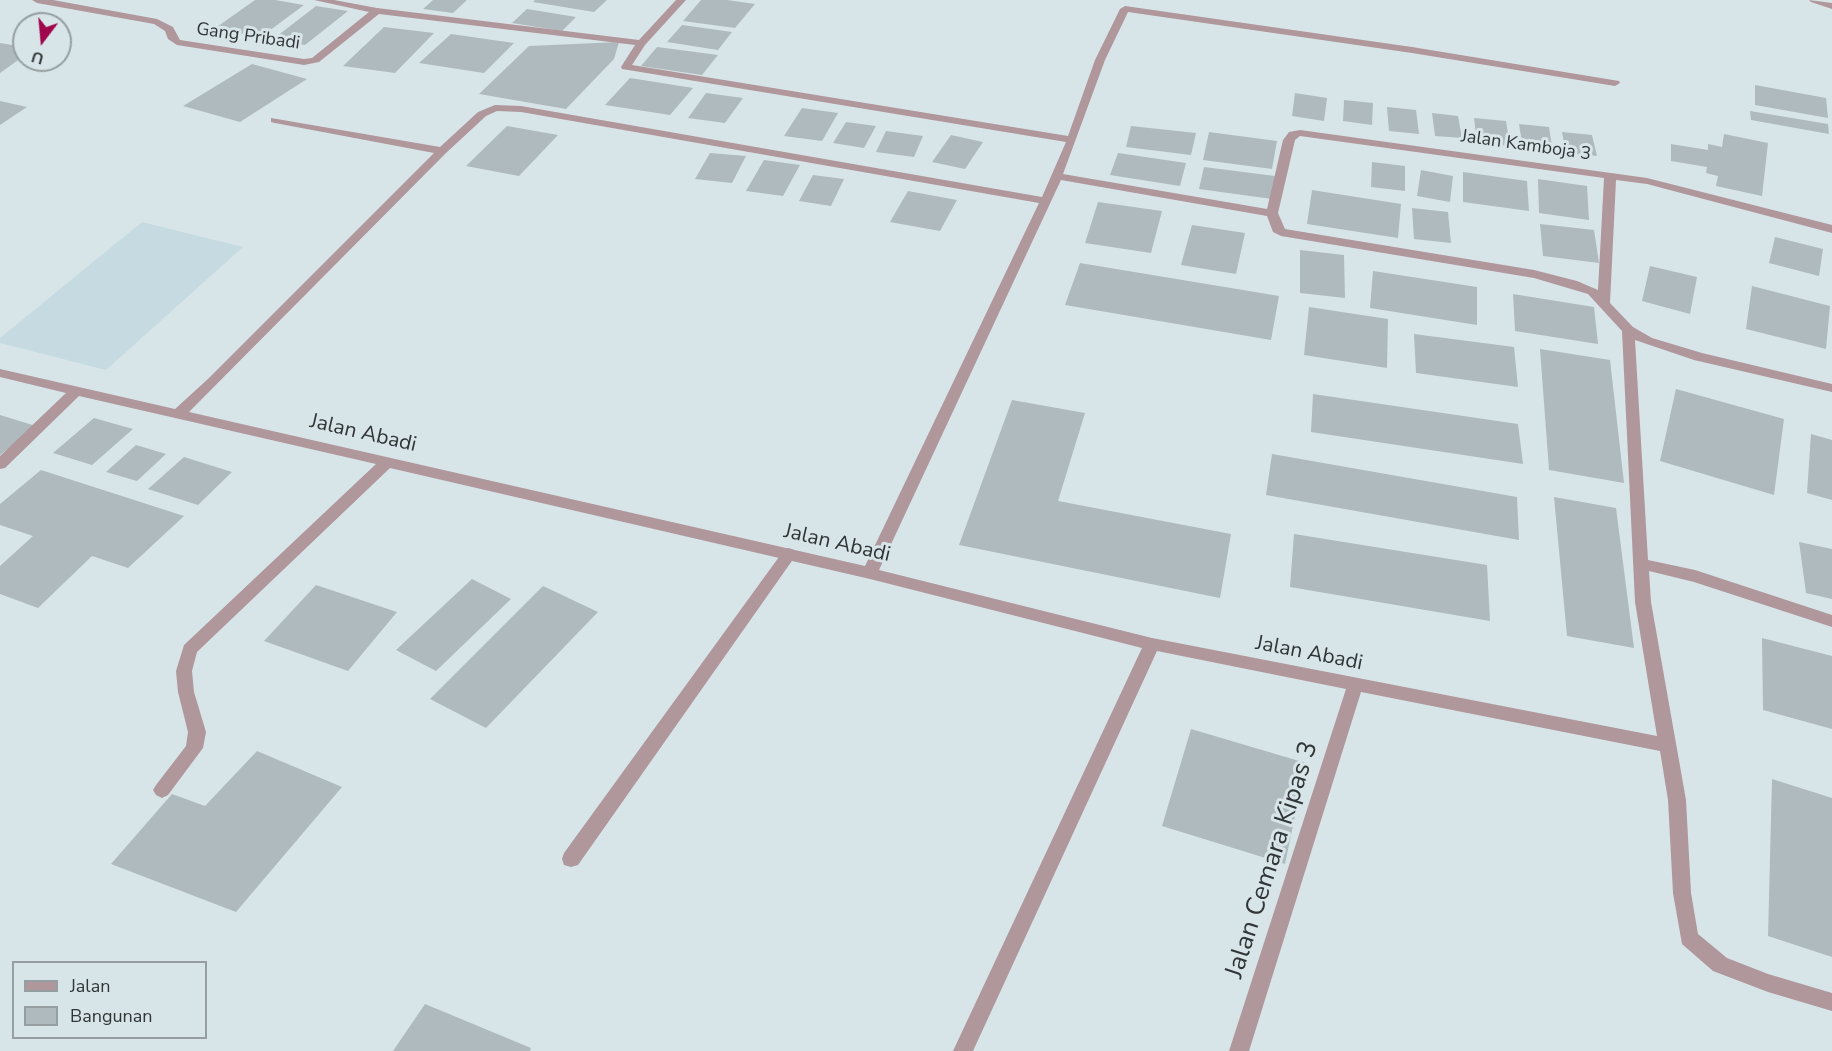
<!DOCTYPE html>
<html>
<head>
<meta charset="utf-8">
<style>
	body { margin:0 }
	#map { position:relative; width:1832px; height:1051px; overflow:hidden; background:#d8e5e8; font-family:"Nunito Sans",sans-serif }
	canvas { display:block }
	.legend { position:absolute; left:12px; top:961px; width:195px; height:78px; box-sizing:border-box; background:#d8e5e8; border:2px solid #959fa1; margin:0; padding:8px 10px; list-style:none; font-size:18px; color:#303537 }
	.legend li { display:flex; align-items:center; gap:12px; height:30px }
	.legend b { width:30px; border:2px solid #959fa1 }
	.north { position:absolute; left:12px; top:12px; width:60px; height:60px; box-sizing:border-box; background:#d8e5e8; border:2px solid #959fa1; border-radius:50%; rotate:196deg; font-size:16px; font-weight:700; line-height:24px; text-align:center; color:#303537 }
	.north::after { content:''; display:block; margin:auto; width:21px; height:27px; background:#9f064c; clip-path:polygon(50% 0,100% 100%,50% 72%,0 100%) }
</style>
</head>
<body>
<div id="map">
<canvas width="1832" height="1051"></canvas>
<ul class="legend">
<li><b style="height:8px;background:#af979c"></b>Jalan</li>
<li><b style="height:16px;background:#aebabd"></b>Bangunan</li>
</ul>
<div class="north">U</div>
</div>
<script>
const g = document.querySelector('canvas').getContext('2d');
g.lineJoin = 'round';
function fillPath(path, color) { g.fillStyle = color; g.fill(path, 'evenodd'); }
const toPath = rows => new Path2D(rows.map(r => 'M' + r).join(''));
function label(font, color, halo, rows, align = 'center') {
  g.font = font + ' "Nunito Sans",sans-serif'; g.lineWidth = 6; g.setLineDash([]); g.textBaseline = 'middle'; g.strokeStyle = halo; g.fillStyle = color; for (const [text, x, y, turn = 0] of rows) {
    g.save(); g.translate(x, y); g.rotate((+turn || 0) * Math.PI / 180); g.textAlign = isNaN(turn) ? turn : align; if (halo) g.strokeText(text, 0, 0); g.fillText(text, 0, 0); g.restore();
  }
}
fillPath(toPath([
	[142,222,243,247,106,370,0,343,0,338]
]), '#c5dbe1');
fillPath(toPath([
	[255,0,275,0,304,5,261,37,214,29],
	[433,0,467,0,453,13,423,9],
	[535,0,607,0,594,12,533,2],
	[701,0,727,0,755,4,735,28,683,21],
	[316,6,348,11,305,45,272,40],
	[527,9,576,17,562,31,512,23],
	[682,25,732,32,718,50,667,42],
	[384,27,434,33,395,73,343,66],
	[451,34,514,43,484,73,419,63],
	[619,42,614,59,566,109,479,94,529,46],
	[0,43,24,47,24,56,0,73],
	[657,47,718,55,702,75,641,66],
	[252,64,307,79,240,122,183,106],
	[630,78,693,88,670,115,605,105],
	[1755,85,1826,98,1828,118,1755,105],
	[706,93,743,98,725,123,688,118],
	[1295,93,1327,98,1324,121,1292,116],
	[1344,100,1373,103,1372,125,1343,121],
	[0,101,27,107,0,125],
	[1387,107,1416,110,1419,134,1389,131],
	[802,108,838,113,822,141,784,136],
	[1750,111,1828,124,1829,134,1751,120],
	[1432,113,1458,116,1462,138,1435,136],
	[1474,118,1506,121,1510,146,1477,142],
	[846,122,876,126,864,148,833,143],
	[1519,124,1549,127,1553,153,1523,149],
	[507,126,558,135,519,176,466,166],
	[1131,126,1196,133,1191,155,1126,147],
	[886,131,923,136,914,157,876,152],
	[1209,132,1277,141,1272,169,1203,160],
	[1562,132,1592,135,1597,156,1566,153],
	[1724,134,1768,143,1762,196,1716,186,1718,176,1706,173,1707,167,1671,161,1671,144,1708,150,1708,144,1722,147],
	[951,135,983,142,965,169,932,162],
	[710,153,746,156,732,183,695,179],
	[1118,153,1186,163,1180,186,1110,175],
	[764,160,800,165,783,196,746,191],
	[1372,162,1405,166,1405,191,1371,187],
	[1204,167,1275,176,1272,199,1199,189],
	[1421,170,1453,176,1450,202,1417,196],
	[1463,172,1527,181,1529,211,1463,202],
	[813,175,844,179,831,206,799,201],
	[1538,179,1587,186,1589,220,1539,213],
	[1312,190,1401,204,1398,238,1307,224],
	[908,191,957,200,940,231,890,222],
	[1098,202,1162,211,1151,253,1085,243],
	[1412,208,1448,212,1451,243,1414,239],
	[1540,224,1594,230,1599,263,1543,256],
	[1192,225,1245,233,1236,274,1181,265],
	[1775,237,1823,249,1819,276,1769,263],
	[1300,250,1344,255,1345,298,1300,293],
	[1080,263,1279,296,1271,340,1065,305],
	[1650,266,1697,277,1690,314,1642,301],
	[1373,271,1477,287,1477,325,1370,308],
	[1752,286,1830,306,1826,349,1746,329],
	[1513,294,1594,307,1598,344,1515,331],
	[1309,307,1388,319,1387,368,1304,355],
	[1414,334,1514,347,1518,387,1416,373],
	[1540,349,1610,360,1624,483,1549,470],
	[1676,389,1784,419,1774,495,1660,461],
	[1313,394,1518,424,1523,464,1311,432],
	[1012,400,1085,413,1058,501,1231,534,1220,598,959,545],
	[0,415,36,426,0,455],
	[94,418,133,429,92,465,53,453],
	[1811,434,1832,440,1832,500,1807,493],
	[136,445,166,454,137,481,106,472],
	[1272,454,1517,497,1519,540,1266,495],
	[184,457,232,472,198,505,148,489],
	[41,470,184,516,128,568,92,556,38,608,0,594,0,566,33,536,0,525,0,504],
	[1554,497,1616,508,1634,648,1567,636],
	[1294,534,1487,565,1490,621,1290,587],
	[1799,542,1832,549,1832,599,1806,593],
	[472,579,511,599,436,671,396,650],
	[316,585,397,612,348,671,264,641],
	[543,586,598,612,486,728,430,699],
	[1762,638,1832,656,1832,729,1763,710],
	[1191,729,1306,763,1285,864,1162,826],
	[257,751,342,787,236,912,111,864,172,794,205,806],
	[1772,779,1832,798,1832,957,1768,936],
	[425,1004,531,1048,530,1051,393,1051]
]), '#aebabd');
fillPath(toPath([
	[789,548,794,550,797,554,794,558,578,865,571,867,564,865,562,859,564,853,784,550,789,548]
]), '#af979c');
fillPath(toPath([
	[32,0,53,0,157,19,173,27,180,40,304,59,312,58,369,12,314,0,334,0,377,8,639,40,676,0,686,0,645,45,632,65,1068,136,1095,60,1120,9,1125,6,1412,47,1619,81,1620,83,1615,86,1412,53,1128,12,1105,60,1063,174,1267,209,1283,140,1289,132,1300,130,1647,178,1832,225,1832,233,1647,184,1616,180,1610,303,1633,327,1652,338,1702,353,1832,384,1832,392,1694,360,1635,340,1648,560,1695,570,1832,615,1832,627,1694,582,1649,571,1651,602,1686,800,1691,893,1698,934,1727,958,1768,974,1832,993,1832,1011,1768,992,1713,971,1682,944,1673,893,1668,800,1660,751,1361,692,1249,1051,1229,1051,1346,689,1157,651,973,1051,953,1051,1142,648,870,579,390,468,197,652,192,671,194,692,206,732,203,748,168,795,162,798,156,795,153,790,156,785,186,746,188,732,178,692,176,671,184,645,376,464,79,396,5,468,0,469,0,456,66,393,0,377,0,369,175,409,209,378,434,153,275,123,271,122,271,118,440,147,478,112,495,105,521,106,1042,197,1066,142,622,69,621,67,635,45,379,14,319,62,304,65,177,45,168,39,165,31,154,24,37,3,32,0],
	[497,111,521,112,1039,203,865,566,189,412,446,153,486,116,497,111],
	[1300,136,1604,178,1598,290,1577,281,1534,270,1285,229,1278,213,1295,140,1300,136],
	[1061,180,1267,216,1273,232,1281,236,1534,278,1588,294,1622,331,1635,602,1657,736,1152,638,879,570,1061,180],
	[1809,0,1832,3,1832,9,1811,2,1809,0]
]), '#af979c');
label('18px', '#303537', '#d8e5e8', [
	["Gang Pribadi",248,37,8],
	["Jalan Kamboja 3",1526,146,8]
]);
label('21px', '#303537', '#d8e5e8', [
	["Jalan Abadi",363,434,13],
	["Jalan Abadi",837,544,13],
	["Jalan Abadi",1309,654,11]
]);
label('26px', '#303537', '#d8e5e8', [
	["Jalan Cemara Kipas 3",1273,860,-72]
]);
</script>
</body>
</html>
